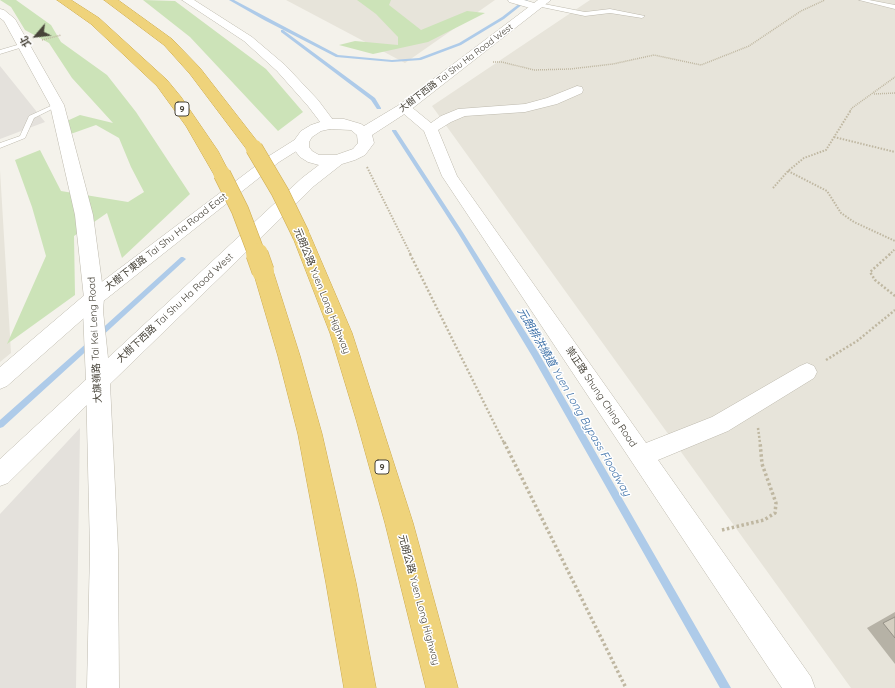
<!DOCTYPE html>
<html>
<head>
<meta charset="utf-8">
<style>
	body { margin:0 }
	#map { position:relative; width:895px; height:688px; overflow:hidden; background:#f4f2eb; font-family:Quicksand,"Noto Sans TC",sans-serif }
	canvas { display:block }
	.north { position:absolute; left:16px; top:16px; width:40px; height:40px; -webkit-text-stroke:3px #fff; paint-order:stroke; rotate:242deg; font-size:11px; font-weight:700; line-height:16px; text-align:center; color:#474339 }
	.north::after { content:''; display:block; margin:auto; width:14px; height:18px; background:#474339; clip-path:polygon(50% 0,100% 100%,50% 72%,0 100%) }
</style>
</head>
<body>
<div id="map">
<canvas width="895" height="688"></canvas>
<div class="north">北</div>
</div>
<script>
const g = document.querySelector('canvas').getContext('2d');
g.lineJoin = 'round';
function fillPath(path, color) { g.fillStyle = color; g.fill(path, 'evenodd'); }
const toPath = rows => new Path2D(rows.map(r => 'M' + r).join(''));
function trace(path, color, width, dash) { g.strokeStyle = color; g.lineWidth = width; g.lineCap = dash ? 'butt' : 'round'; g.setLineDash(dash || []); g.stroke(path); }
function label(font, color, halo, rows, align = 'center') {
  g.font = font + ' Quicksand,"Noto Sans TC",sans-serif'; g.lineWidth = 3; g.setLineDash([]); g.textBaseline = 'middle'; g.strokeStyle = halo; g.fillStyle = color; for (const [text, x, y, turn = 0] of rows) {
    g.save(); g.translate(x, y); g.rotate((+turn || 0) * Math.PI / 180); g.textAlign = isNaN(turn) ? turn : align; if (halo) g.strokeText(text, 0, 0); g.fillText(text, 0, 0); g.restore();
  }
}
fillPath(toPath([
	[286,0,495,0,405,63],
	[590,0,895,0,895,688,851,688,432,106],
	[0,170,11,353,0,362]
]), '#e7e4da');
fillPath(toPath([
	[0,66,45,122,0,139],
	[80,428,76,688,0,688,0,514]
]), '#e4e1dc');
fillPath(toPath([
	[0,0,16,0,51,25,61,42,107,75,136,112,190,194,122,258,107,213,74,236,75,295,7,344,46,256,32,207,15,160,40,150,61,191,128,202,144,192,131,167,119,138,96,125,65,136,56,126,80,115,113,123,72,78,49,43,25,30,11,7],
	[143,0,175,1,266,69,303,112,278,131,190,37],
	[357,0,391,0,389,5,421,30,467,11,485,13,428,42,373,54,339,45,355,41,398,45,398,37,376,14]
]), '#cce3b8');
fillPath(toPath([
	[229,0,234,0,338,55,392,60,419,58,459,43,502,17,524,0,528,0,504,19,461,45,421,60,392,62,336,57,264,20,229,0],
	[281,30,283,30,375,98,381,108,381,109,377,109,371,100,281,32,281,30],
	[392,130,396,130,462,231,538,352,731,688,720,688,532,356,458,233,392,131,392,130],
	[181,257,183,257,186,259,100,338,96,338,95,336,96,334,181,257],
	[91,340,93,341,94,343,93,345,3,427,0,428,0,420,89,341,91,340]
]), '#aecbe9');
const service = toPath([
	[859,0,869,0,895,5,895,9,859,0],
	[539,3,585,12,610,9,645,16,642,18,610,13,585,16,537,6,536,5,539,3],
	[24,43,27,45,26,46,0,54,0,50,24,43],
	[55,104,60,105,34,118,25,138,0,148,0,143,20,136,29,116,55,104]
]);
const minor = toPath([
	[182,0,194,0,252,37,285,65,318,100,336,124,334,127,329,128,324,127,308,106,277,71,244,41,182,0],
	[508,0,524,0,541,5,542,7,537,10,509,2,508,0],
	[577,86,582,87,583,90,582,93,557,104,525,112,465,116,451,122,438,130,457,176,646,443,712,417,800,366,807,363,814,366,817,372,814,378,728,431,658,460,811,677,815,688,782,688,442,176,424,131,397,108,399,105,409,105,431,123,441,116,458,109,525,104,547,98,577,86],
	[301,138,306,139,308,142,306,145,279,162,101,303,7,386,0,389,0,367,87,293,269,156,296,139,301,138],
	[98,372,105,375,109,381,105,387,8,483,0,486,0,459,91,375,98,372]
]);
const tertiary = toPath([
	[538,0,551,0,409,111,372,135,374,143,365,155,355,160,342,164,314,186,110,384,118,550,119,688,87,688,90,550,86,381,83,311,84,298,75,215,50,105,4,21,0,18,0,9,4,10,15,19,64,105,93,215,104,298,103,311,108,358,302,178,319,165,308,162,300,157,293,148,293,142,301,131,311,125,329,119,344,119,361,124,364,126,399,105,538,0],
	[330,129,351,130,357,135,358,143,353,149,336,155,319,155,312,151,309,147,309,142,312,137,321,131,330,129]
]);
const motorway = toPath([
	[57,0,71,0,99,18,167,80,181,97,218,151,230,174,228,178,222,179,216,178,186,126,157,86,91,24,57,0],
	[104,0,118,0,172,39,200,68,260,145,262,148,260,151,254,153,248,151,190,74,164,45,104,0],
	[301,229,308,231,310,235,352,333,413,523,458,688,426,688,385,523,356,419,330,333,292,235,294,231,301,229],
	[263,264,270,266,273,271,300,356,322,434,356,583,376,688,344,688,326,583,298,434,278,356,253,271,256,266,263,264]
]);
trace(service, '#bebaae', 1);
trace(minor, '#bebaae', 1);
trace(tertiary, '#bebaae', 1);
trace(motorway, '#cdaa4c', 1);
trace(toPath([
	[42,40,61,35],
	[493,62,502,62,534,70,570,69,613,64,654,55,701,65,749,46,801,11,825,0],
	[874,94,895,93],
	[850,111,852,108,895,77]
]), '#bfb7a1', 1.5, [1, 1]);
trace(toPath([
	[834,137,895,152],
	[367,167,411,255],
	[788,171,827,191,841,213,854,222,895,241],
	[773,188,788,171,804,158,826,150,851,110],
	[889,255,895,249]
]), '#bfb7a1', 2, [1.5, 1.5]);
trace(toPath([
	[410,254,504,443],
	[890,254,870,272,875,280,895,296],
	[826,360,857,341,895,310],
	[758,428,760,443]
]), '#bfb7a1', 2.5, [2, 2]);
trace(toPath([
	[504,442,626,688],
	[722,530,764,520,775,513,776,503,762,464,760,442]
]), '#bfb7a1', 3.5, [2.5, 2.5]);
fillPath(service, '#fff');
fillPath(minor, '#fff');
fillPath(tertiary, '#fff');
fillPath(motorway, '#efd37b');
const motorwayBridgeFar1 = toPath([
	[254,148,280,192,301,235],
	[222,174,240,210,257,255]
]);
const motorwayBridge = toPath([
	[257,254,263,271]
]);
trace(motorwayBridgeFar1, '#cdaa4c', 18, []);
trace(motorwayBridge, '#cdaa4c', 23, []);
trace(motorwayBridgeFar1, '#efd37b', 17);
trace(motorwayBridge, '#efd37b', 22);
fillPath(toPath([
	[895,612,895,664,867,628]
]), '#b6b2a6');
const building = toPath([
	[895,617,895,638,883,623,895,617]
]);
fillPath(building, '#d4cfc1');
trace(building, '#949187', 1);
label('9px', '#474339', '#fff', [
	["大樹下西路 Tai Shu Ha Road West",456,68,-37]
]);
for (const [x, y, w] of [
	[182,109,14],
	[382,467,14]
]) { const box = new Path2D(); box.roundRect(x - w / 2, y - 7, w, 14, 3); g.fillStyle = '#fff'; g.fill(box); trace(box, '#474339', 1); }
label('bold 9px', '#474339', null, [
	["9",182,109],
	["9",382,467]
]);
label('10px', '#474339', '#fff', [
	["大樹下東路 Tai Shu Ha Road East",166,242,-38],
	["元朗公路 Yuen Long Highway",322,291,68],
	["大樹下西路 Tai Shu Ha Road West",175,308,-43],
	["大旗嶺路 Tai Kei Leng Road",95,340,-93],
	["崇正路 Shung Ching Road",601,397,56],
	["元朗公路 Yuen Long Highway",419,600,75]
]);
label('italic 11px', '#3e71a8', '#fff', [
	["元朗排洪繞道 Yuen Long Bypass Floodway",574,402,60]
]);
</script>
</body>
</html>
